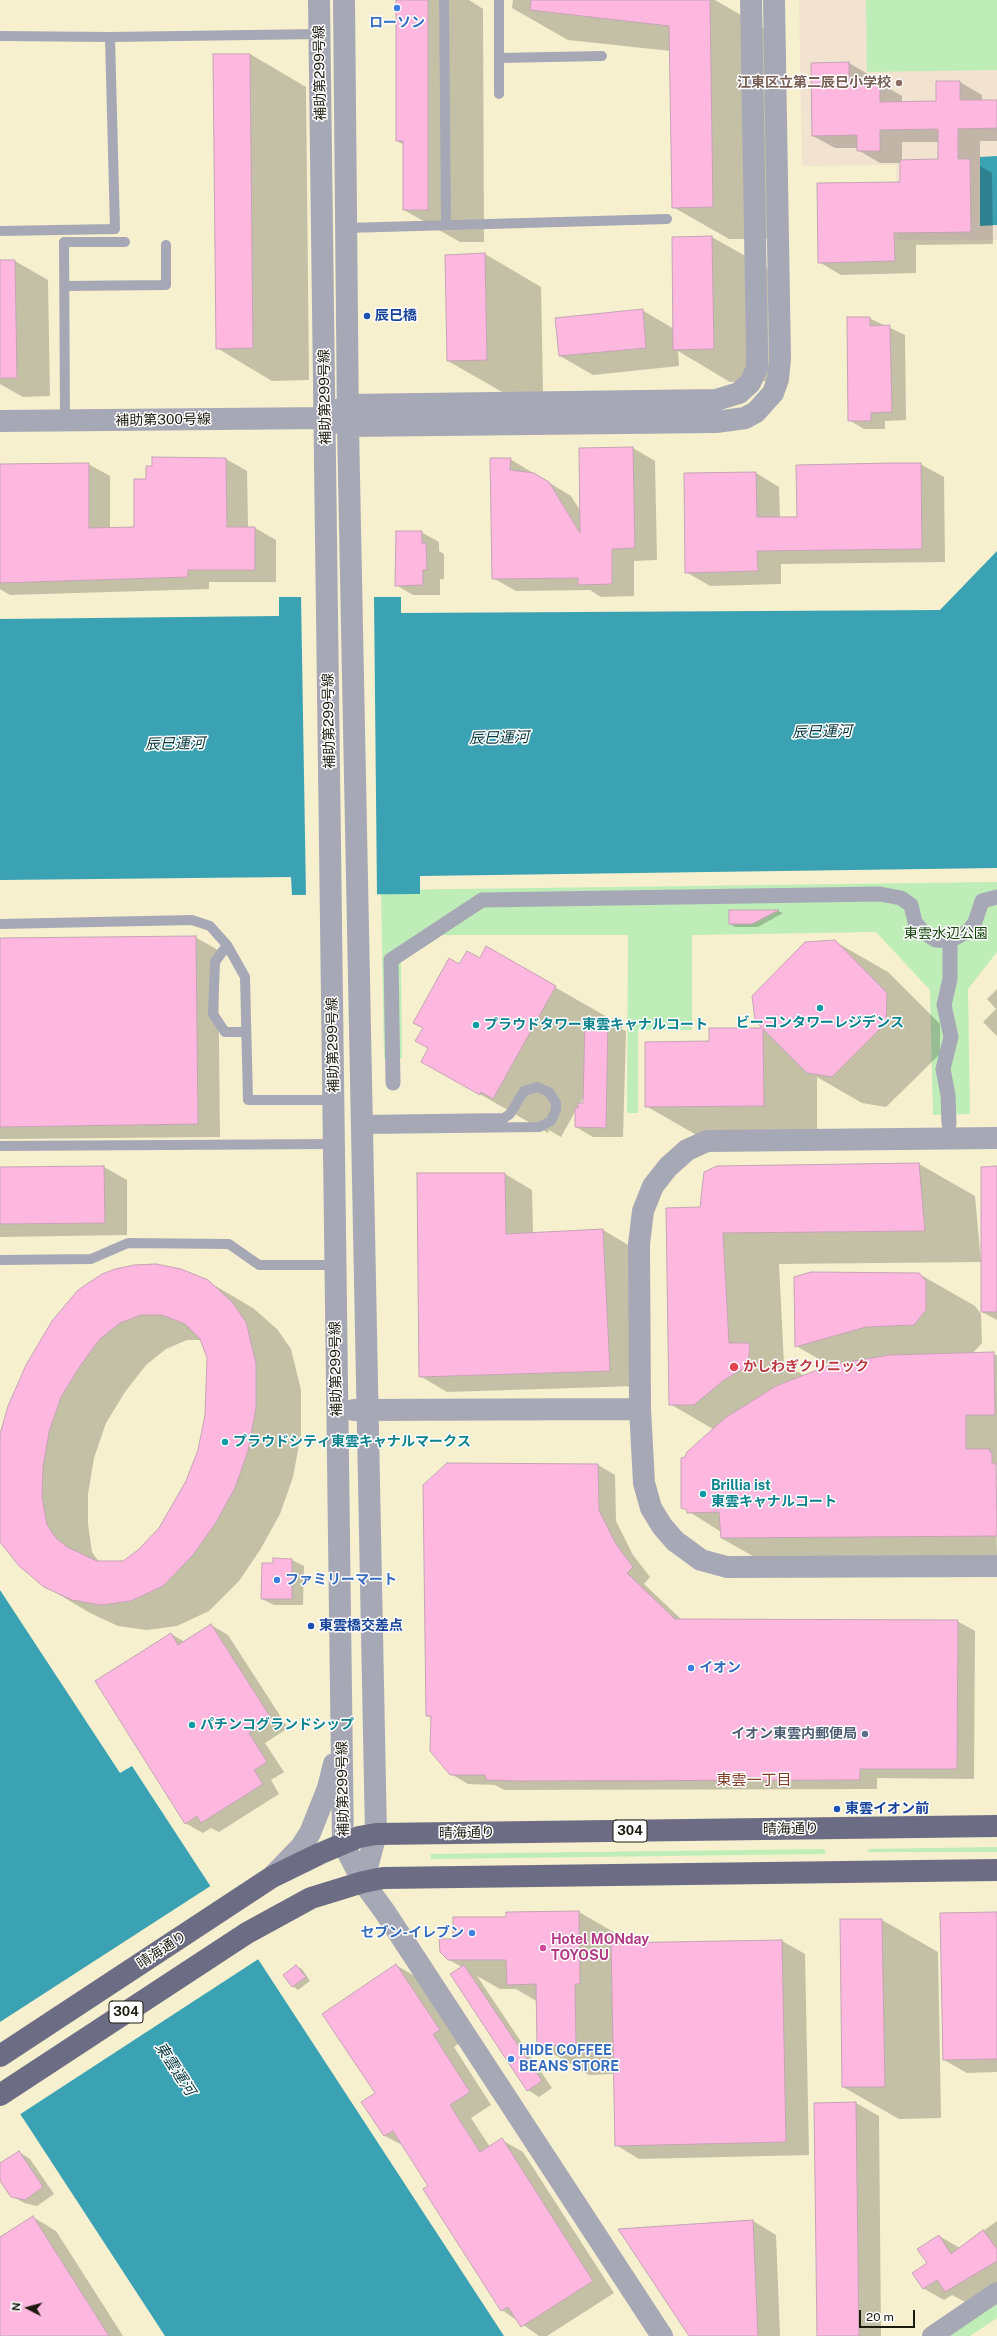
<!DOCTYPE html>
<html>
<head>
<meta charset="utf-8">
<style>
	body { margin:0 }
	#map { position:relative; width:997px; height:2336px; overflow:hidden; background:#f6f0cf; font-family:"Public Sans",sans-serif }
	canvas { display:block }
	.north { position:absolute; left:8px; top:2288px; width:40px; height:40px; -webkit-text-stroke:3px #fff; paint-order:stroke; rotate:276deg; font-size:11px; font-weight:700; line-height:16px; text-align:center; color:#1d1b0f }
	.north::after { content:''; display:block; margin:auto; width:14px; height:18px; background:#1d1b0f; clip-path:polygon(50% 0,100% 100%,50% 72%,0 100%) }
	.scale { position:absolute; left:859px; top:2310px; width:56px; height:18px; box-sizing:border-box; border:2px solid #1d1b0f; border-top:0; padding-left:5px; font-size:12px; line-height:14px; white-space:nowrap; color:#1d1b0f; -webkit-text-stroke:3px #fff; paint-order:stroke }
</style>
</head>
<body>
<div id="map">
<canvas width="997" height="2336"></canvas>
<div class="north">N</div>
<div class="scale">20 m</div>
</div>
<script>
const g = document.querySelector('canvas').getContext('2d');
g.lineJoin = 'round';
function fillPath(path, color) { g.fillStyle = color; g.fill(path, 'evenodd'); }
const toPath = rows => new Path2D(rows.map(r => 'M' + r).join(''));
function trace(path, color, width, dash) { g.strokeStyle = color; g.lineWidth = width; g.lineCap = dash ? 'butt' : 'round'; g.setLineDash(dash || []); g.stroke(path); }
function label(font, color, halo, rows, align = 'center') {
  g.font = font + ' "Public Sans","Noto Sans JP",sans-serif'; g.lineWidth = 3; g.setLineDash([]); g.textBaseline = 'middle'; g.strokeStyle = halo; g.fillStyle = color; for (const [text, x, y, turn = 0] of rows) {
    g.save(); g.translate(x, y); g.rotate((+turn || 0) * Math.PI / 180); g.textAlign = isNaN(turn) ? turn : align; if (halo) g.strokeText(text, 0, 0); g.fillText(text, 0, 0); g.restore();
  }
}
fillPath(toPath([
	[799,0,997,0,997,240,897,240,896,165,802,166]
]), '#f1e3d0');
fillPath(toPath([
	[866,0,997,0,997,70,867,72],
	[997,882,997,952,968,989,970,1114,933,1115,930,990,876,932,692,935,692,1030,638,1030,638,1113,627,1113,628,935,442,935,401,961,402,1058,384,1058,381,890],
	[997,1847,997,1852,867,1852,869,1849],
	[824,1849,826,1852,823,1854,431,1859,431,1854],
	[997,2303,997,2318,970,2336,947,2336]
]), '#bfedb7');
fillPath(toPath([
	[997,156,997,225,980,226,980,157],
	[997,551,997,868,420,876,420,894,292,895,291,877,0,880,0,619,279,616,279,597,401,597,401,613,940,610],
	[0,1590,120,1773,132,1766,504,2336,165,2336,0,2083]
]), '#3ba2b3');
fillPath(toPath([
	[301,595,374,595,377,896,306,897],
	[212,1885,260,1958,19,2115,0,2086,0,2022]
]), '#f6f0cf');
fillPath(toPath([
	[397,0,469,0,483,9,484,242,460,242,404,210,404,145,397,141],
	[513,0,715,0,765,29,768,239,729,239,673,207,671,51,568,40,512,8],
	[250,54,306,87,309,380,272,381,217,348,214,55],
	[849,63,871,76,871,83,880,83,902,96,902,102,937,102,960,82,982,95,982,101,997,101,997,141,980,141,980,166,992,173,993,244,916,245,916,273,841,275,819,262,901,183,901,163,880,163,858,150,858,148,835,148,813,136],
	[902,142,939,142,939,160,902,161],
	[712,237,768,269,769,381,730,382,678,351,679,366,593,375,560,356,642,310,674,329,673,238],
	[485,254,541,287,543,392,504,393,448,361],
	[0,261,15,261,48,280,50,396,23,397,0,384],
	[869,318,905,335,906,420,885,421,885,429,864,429,849,420],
	[633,448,655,461,657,560,634,561,634,596,601,597,590,590,516,591,493,578,510,459,571,496,581,512,580,449],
	[153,458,226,459,247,471,248,528,255,528,276,540,276,582,209,582,209,589,10,595,0,589,0,465,88,464,110,476,110,529,135,528,153,467],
	[920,464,944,477,945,562,781,564,781,584,710,586,686,572,756,473,779,487,780,518,798,518],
	[421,532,439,542,439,551,444,554,444,579,440,579,440,595,413,595,396,585],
	[730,911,778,911,783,913,758,927,735,927,730,924],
	[195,937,218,950,220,1137,0,1139,0,939],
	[834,941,888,972,940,1024,940,1054,886,1107,862,1103,817,1077,817,1136,700,1137,646,1106,710,1042,710,1029,765,1029],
	[486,948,623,1026,621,1029,626,1031,623,1137,593,1137,576,1127,576,1110,561,1137,549,1130,548,1133,422,1061,430,1048,460,965,480,959],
	[584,1096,584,1104,580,1104],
	[997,989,997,1036,983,1022,996,1009,987,999],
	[919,1164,975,1196,981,1262,779,1264,784,1364,805,1376,831,1366,796,1346,919,1274,975,1306,981,1314,982,1343,972,1354,997,1355,997,1492,997,1465,995,1465,997,1556,758,1559,721,1538,721,1532,682,1507,685,1458,713,1429,670,1404,701,1208],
	[104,1167,127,1180,127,1235,0,1237,0,1168],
	[997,1167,997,1320,982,1312],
	[418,1174,505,1174,532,1190,533,1234,603,1230,630,1246,637,1386,447,1392,420,1376],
	[207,1281,253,1308,277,1329,291,1349,301,1390,301,1434,293,1477,280,1514,260,1550,239,1581,209,1611,177,1626,147,1630,118,1626,90,1613,45,1586,0,1538,0,1438,27,1366],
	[187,1340,202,1340,208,1358,206,1415,199,1451,187,1481,159,1529,139,1551,123,1562,99,1562,92,1552,88,1524,88,1494,94,1458,106,1423,125,1392,146,1365,166,1349],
	[447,1464,598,1465,615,1475,616,1521,633,1555,650,1577,644,1584,682,1620,957,1621,975,1631,974,1779,877,1778,877,1789,504,1790,495,1785,468,1784,451,1774,432,1718,427,1716],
	[274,1559,292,1560,304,1566,303,1605,274,1605,262,1599],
	[211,1625,228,1635,288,1728,265,1743,284,1772,271,1780,279,1794,219,1832,211,1828,203,1833,185,1823,171,1634,185,1642],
	[579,1912,629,1941,629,1944,782,1941,805,1954,809,2155,639,2159,616,2145,614,2074,589,2075,538,2045,538,2002,516,1989,500,1989,477,1976,552,2088,539,2097,528,2090,462,1967,449,1960,454,1940,507,1918],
	[997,1913,997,2072,967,2073,944,2060],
	[841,1920,882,1920,938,1952,941,2118,899,2119,843,2087],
	[396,1965,418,1978,461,2042,454,2047,491,2105,471,2118,490,2147,502,2140,523,2152,614,2293,547,2336,539,2336,502,2310,404,2146,385,2136,377,2093],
	[296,1966,302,1969,310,1981,298,1990,293,1986,285,1975],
	[856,2103,879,2116,881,2336,818,2336],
	[19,2152,30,2159,54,2194,37,2206,24,2203,12,2196,0,2179,0,2165],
	[33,2217,56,2231,123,2336,0,2336,0,2239],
	[753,2221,776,2235,780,2336,690,2336,619,2230],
	[997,2221,997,2284,967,2303,952,2295,944,2300,923,2288,928,2264,939,2236,960,2248]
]), '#0003');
const building = toPath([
	[396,0,428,0,428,210,403,210,403,141,396,141,396,0],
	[531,0,710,0,713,207,672,208,669,26,530,10,531,0],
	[213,54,250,54,253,348,216,349,213,54],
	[849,62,849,82,880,82,880,102,936,101,936,81,960,81,960,100,997,100,997,128,958,129,958,159,970,159,971,232,894,233,895,261,818,263,817,183,900,182,900,160,938,159,938,129,880,130,880,151,857,151,857,135,812,136,811,63,849,62],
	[712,236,714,349,673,350,672,237,712,236],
	[485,253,487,360,447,361,445,255,485,253],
	[0,260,15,260,17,378,0,378,0,260],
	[643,309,646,348,559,356,555,318,643,309],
	[847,317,870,317,870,326,890,325,892,412,871,413,871,421,848,421,847,317],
	[633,447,635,548,612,549,612,584,578,585,578,578,492,579,490,458,511,458,510,470,534,473,549,482,580,533,579,448,633,447],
	[152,457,226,458,227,527,255,527,255,570,188,570,188,577,0,583,0,464,89,463,89,528,134,527,134,479,146,479,146,466,152,466,152,457],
	[892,463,921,463,922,549,757,551,758,571,685,573,684,473,756,472,757,517,797,517,796,465,892,463],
	[396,531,422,531,422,543,426,543,427,570,423,570,423,585,395,586,396,531],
	[729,910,779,910,752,924,729,924,729,910],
	[196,936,198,1124,0,1127,0,938,196,936],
	[835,940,887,993,886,1023,832,1077,807,1073,763,1029,764,1106,645,1107,645,1042,709,1041,709,1028,762,1028,755,1020,752,996,805,942,835,940],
	[486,946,556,986,493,1099,481,1092,480,1095,421,1062,428,1048,415,1041,423,1028,413,1023,449,958,459,964,467,951,480,958,486,946],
	[585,1020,608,1020,606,1128,575,1127,575,1108,578,1108,578,1103,583,1103,585,1020],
	[919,1163,925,1231,723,1233,729,1343,750,1343,748,1366,724,1380,694,1405,669,1405,666,1208,700,1207,704,1172,717,1166,919,1163],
	[104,1166,105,1223,0,1224,0,1167,104,1166],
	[997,1166,997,1312,981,1312,981,1167,997,1166],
	[417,1173,505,1173,506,1234,603,1229,610,1371,419,1377,417,1173],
	[156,1264,181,1269,208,1280,232,1302,246,1322,256,1363,256,1408,248,1451,235,1488,215,1524,193,1555,163,1586,131,1601,101,1605,72,1600,44,1587,19,1566,0,1542,0,1434,8,1406,26,1365,52,1321,78,1290,102,1274,115,1269,134,1265,156,1264],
	[141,1315,162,1315,185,1324,200,1339,207,1358,205,1415,198,1450,186,1481,159,1528,138,1550,123,1561,97,1561,67,1547,56,1538,47,1525,42,1497,43,1468,49,1432,61,1397,80,1366,100,1339,120,1323,141,1315],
	[811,1272,919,1273,926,1281,926,1310,914,1325,866,1327,795,1347,794,1277,811,1272],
	[994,1352,995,1415,966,1415,966,1449,990,1449,990,1452,992,1452,992,1463,996,1463,997,1536,721,1538,719,1512,687,1513,687,1510,681,1508,681,1458,685,1457,687,1452,725,1418,776,1386,830,1365,890,1355,994,1352],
	[447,1463,598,1464,599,1510,616,1544,633,1567,627,1573,675,1619,958,1620,957,1769,860,1769,860,1780,518,1781,486,1780,485,1775,450,1775,430,1751,431,1716,426,1716,423,1485,447,1463],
	[273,1558,292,1559,292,1599,261,1599,262,1563,273,1563,273,1558],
	[211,1624,271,1718,249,1733,267,1762,254,1770,263,1784,201,1823,197,1816,185,1824,95,1681,171,1633,178,1645,211,1624],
	[579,1911,580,1984,575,1984,576,2045,537,2046,536,1984,507,1985,506,1960,448,1960,440,1952,439,1939,453,1939,453,1917,506,1917,506,1912,579,1911],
	[997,1912,997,2059,943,2060,940,1913,997,1912],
	[840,1919,882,1919,885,2087,842,2087,840,1919],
	[782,1940,786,2142,615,2146,611,1943,782,1940],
	[396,1964,440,2030,433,2034,470,2092,450,2105,480,2152,502,2138,593,2281,521,2327,508,2307,501,2311,423,2189,428,2186,393,2131,384,2136,361,2102,375,2093,322,2014,396,1964],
	[296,1965,306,1977,292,1987,283,1975,296,1965],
	[464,1965,542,2081,527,2091,450,1974,464,1965],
	[856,2102,859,2336,817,2336,814,2103,856,2102],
	[19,2151,43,2187,25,2200,11,2197,0,2181,0,2163,19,2151],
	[33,2216,109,2336,0,2336,0,2237,33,2216],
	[753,2220,758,2336,689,2336,618,2229,753,2220],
	[983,2230,997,2249,997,2261,945,2292,937,2280,923,2289,912,2273,927,2263,917,2249,939,2235,951,2254,983,2230]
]);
fillPath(building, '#feb7df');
trace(building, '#c3a4b4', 1);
trace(toPath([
	[444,0,446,225],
	[499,0,499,94],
	[0,36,110,37,320,34],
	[499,58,602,56],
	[346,228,667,219],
	[0,231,115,229,110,37],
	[64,286,166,285,166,245],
	[65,421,64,242,125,242],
	[0,924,192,920,210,926,227,945,245,977,248,1100,334,1100],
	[227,945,215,962,213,1014,225,1032,246,1032],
	[362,1129,539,1127,551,1121,556,1110,556,1103,549,1092,537,1087,524,1091,510,1114,504,1118,362,1120],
	[0,1146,334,1144],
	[0,1260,91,1259,128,1243,229,1244,259,1265,335,1265]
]), '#a7a8b6', 10);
trace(toPath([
	[393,1083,391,960,482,900,880,894,901,898,911,905,915,922,923,932,936,940,950,941,968,931,975,922,982,901,997,897],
	[949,1124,948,1095,943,1069,951,1037,944,1005,950,979,950,941]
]), '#a7a8b6', 15);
trace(toPath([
	[932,2336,997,2292]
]), '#a7a8b6', 20);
trace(toPath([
	[319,0,343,1843,363,1882,385,1912,662,2336],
	[344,0,348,426,376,1834,363,1882],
	[335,412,347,405,716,400,739,393,750,383,757,368,757,351,751,0],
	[0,421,325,418,348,426,716,422,745,418,756,412,773,393,778,379,780,359,774,0],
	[997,1138,707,1141,687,1150,668,1167,653,1186,643,1211,639,1244,640,1409,644,1483,651,1508,662,1526,675,1541,701,1560,727,1567,997,1566],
	[354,1410,640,1409],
	[274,1875,301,1847,310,1833,328,1788,334,1764]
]), '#a7a8b6', 22);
trace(toPath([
	[0,2056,272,1877,319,1854,359,1837,376,1834,997,1826],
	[0,2095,247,1933,311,1898,363,1882,383,1878,997,1870]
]), '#6c6d85', 22);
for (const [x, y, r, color] of [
	[397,8,4,"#3f7fe0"],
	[899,83,4,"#8d6e63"],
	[367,316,4,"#1a4fb4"],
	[820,1008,4,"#0f9aa8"],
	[476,1025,4,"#0f9aa8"],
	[734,1367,5,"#e0444e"],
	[225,1442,4,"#0f9aa8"],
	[703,1494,4,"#0f9aa8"],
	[277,1580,4,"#3f7fe0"],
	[311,1626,4,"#1a4fb4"],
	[691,1668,4,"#3f7fe0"],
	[192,1725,4,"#0f9aa8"],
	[865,1734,4,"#5c6f8a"],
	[837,1809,4,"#1a4fb4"],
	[472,1933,4,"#3f7fe0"],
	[543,1948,4,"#d1479c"],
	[511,2059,4,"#3f7fe0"]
]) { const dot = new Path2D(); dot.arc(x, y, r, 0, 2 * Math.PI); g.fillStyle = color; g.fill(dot); trace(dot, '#fff', 1.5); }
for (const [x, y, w] of [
	[630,1831,34],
	[126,2012,34]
]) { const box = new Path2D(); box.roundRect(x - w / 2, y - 11, w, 22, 3); g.fillStyle = '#fff'; g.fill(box); trace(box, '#1d1b0f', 1); }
label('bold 13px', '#1d1b0f', null, [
	["304",630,1831],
	["304",126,2012]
]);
label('bold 14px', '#366cbe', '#fff', [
	["ローソン",397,23,"center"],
	["ファミリーマート",285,1580],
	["イオン",699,1668],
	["セブン-イレブン",464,1933,"right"],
	["HIDE COFFEE",519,2051],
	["BEANS STORE",519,2067]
], 'left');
label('14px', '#1d1b0f', '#fff', [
	["補助第299号線",320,73,-91],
	["補助第299号線",325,397,-91],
	["補助第300号線",163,420,-1],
	["補助第299号線",329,721,-91],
	["補助第299号線",333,1045,-91],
	["補助第299号線",336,1369,-91],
	["補助第299号線",343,1789,-91],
	["晴海通り",791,1829,-1],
	["晴海通り",467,1833,-1],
	["晴海通り",162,1950,-33]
]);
label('bold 14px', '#785e54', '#fff', [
	["江東区立第二辰巳小学校",891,83]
], 'right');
label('bold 14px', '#164399', '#fff', [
	["辰巳橋",375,316],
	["東雲橋交差点",319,1626],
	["東雲イオン前",845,1809]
], 'left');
label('14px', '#124309', '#fff', [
	["東雲水辺公園",946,934]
]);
label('bold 14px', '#0d838f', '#fff', [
	["ビーコンタワーレジデンス",820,1023,"center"],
	["プラウドタワー東雲キャナルコート",484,1025],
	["プラウドシティ東雲キャナルマークス",233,1442],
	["Brillia ist",711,1486],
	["東雲キャナルコート",711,1502],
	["パチンコグランドシップ",200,1725]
], 'left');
label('bold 14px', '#be3a42', '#fff', [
	["かしわぎクリニック",743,1367]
], 'left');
label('bold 14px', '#4e5e75', '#fff', [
	["イオン東雲内郵便局",857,1734]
], 'right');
label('bold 14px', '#b23c85', '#fff', [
	["Hotel MONday",551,1940],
	["TOYOSU",551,1956]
], 'left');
label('italic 15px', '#06373e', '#fff', [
	["辰巳運河",822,732,-1],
	["辰巳運河",499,738,-1],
	["辰巳運河",175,744,-1],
	["東雲運河",175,2069,57]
]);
label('15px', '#803d25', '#fff', [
	["東雲一丁目",754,1780]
]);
</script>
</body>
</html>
